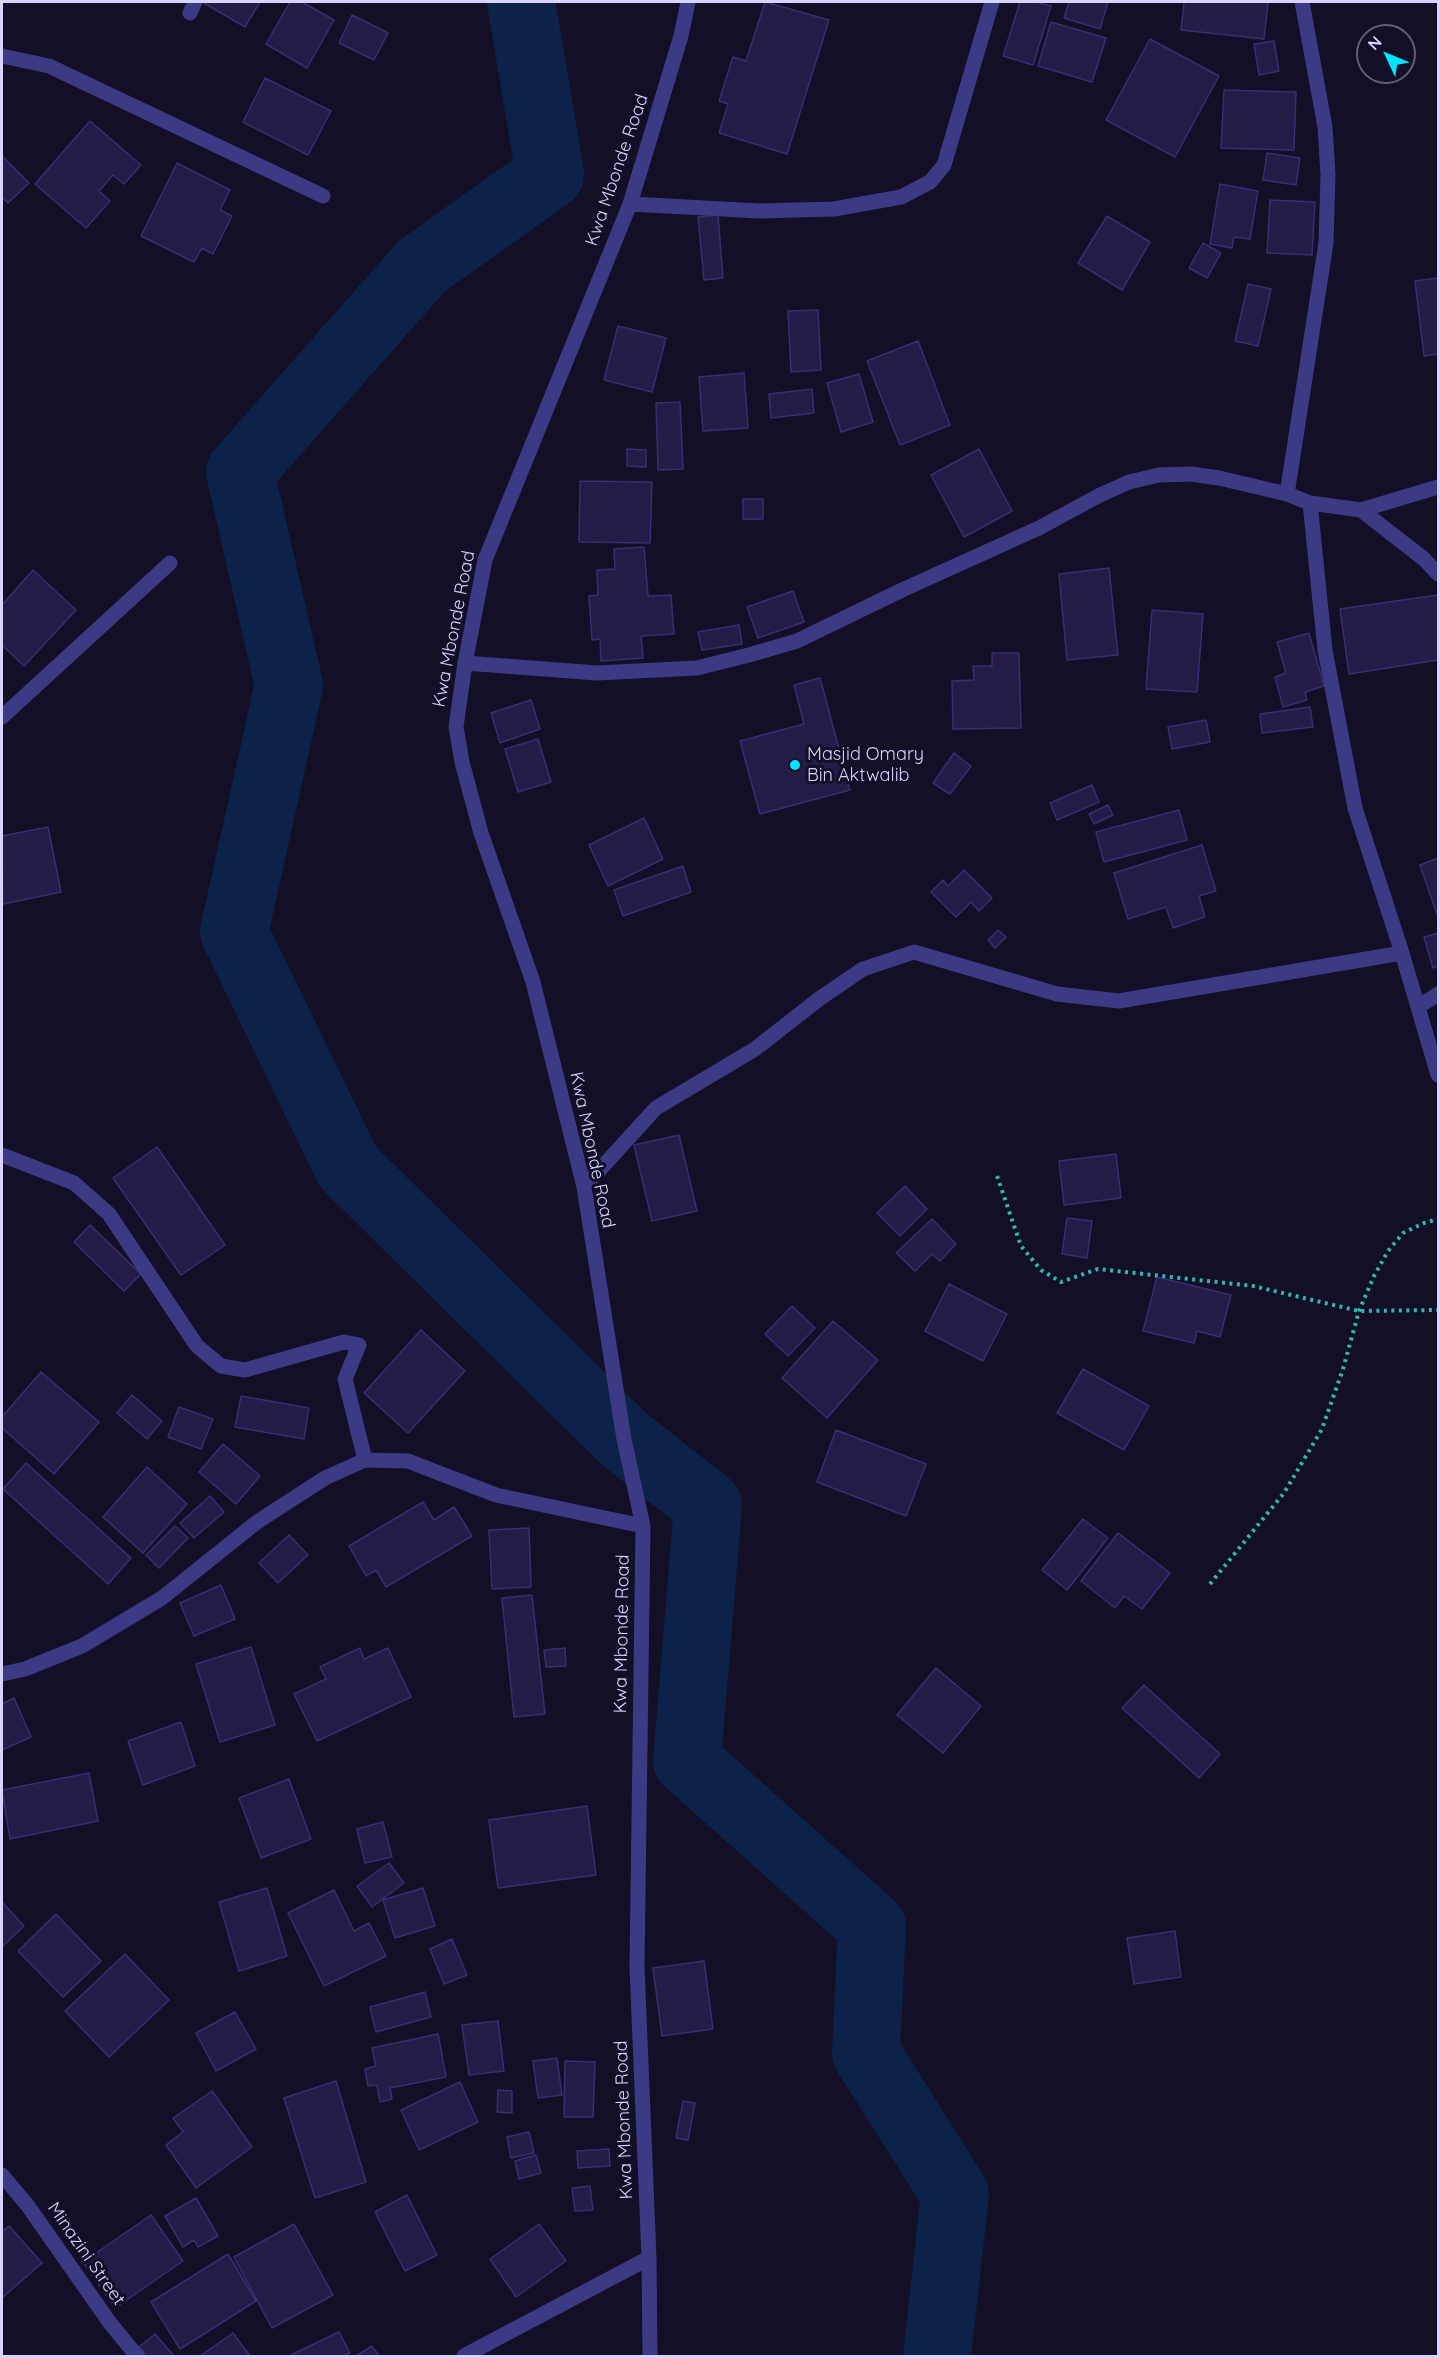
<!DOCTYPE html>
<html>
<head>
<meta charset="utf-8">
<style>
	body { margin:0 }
	#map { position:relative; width:1440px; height:2358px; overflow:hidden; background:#130f26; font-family:Quicksand,sans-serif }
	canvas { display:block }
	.frame { position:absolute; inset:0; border:3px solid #d9d4ff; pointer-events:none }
	.north { position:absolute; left:1356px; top:24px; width:60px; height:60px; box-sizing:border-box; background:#130f26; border:2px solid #625e7d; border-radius:50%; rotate:314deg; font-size:16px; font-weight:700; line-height:24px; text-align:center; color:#d9d4ff }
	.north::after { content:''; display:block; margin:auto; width:21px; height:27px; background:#00e5ff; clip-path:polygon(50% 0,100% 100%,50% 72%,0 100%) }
</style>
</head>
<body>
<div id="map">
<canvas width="1440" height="2358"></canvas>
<div class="frame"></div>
<div class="north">N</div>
</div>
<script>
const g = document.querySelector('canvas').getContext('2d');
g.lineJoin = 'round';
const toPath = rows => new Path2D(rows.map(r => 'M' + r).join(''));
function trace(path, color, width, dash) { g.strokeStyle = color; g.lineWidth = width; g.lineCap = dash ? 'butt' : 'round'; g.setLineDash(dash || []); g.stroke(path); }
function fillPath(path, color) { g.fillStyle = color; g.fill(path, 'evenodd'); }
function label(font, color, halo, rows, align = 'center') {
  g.font = font + ' Quicksand,sans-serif'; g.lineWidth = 6; g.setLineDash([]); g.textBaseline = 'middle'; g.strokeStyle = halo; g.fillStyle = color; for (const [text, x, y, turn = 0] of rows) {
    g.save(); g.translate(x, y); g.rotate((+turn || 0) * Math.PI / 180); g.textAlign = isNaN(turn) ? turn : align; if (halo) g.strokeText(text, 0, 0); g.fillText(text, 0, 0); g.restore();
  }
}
trace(toPath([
	[521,2,550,175,422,266,240,472,289,685,234,932,348,1167,624,1439,708,1505,687,1761,872,1926,866,2053,955,2194,937,2356]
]), '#0c2248', 68);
const building = toPath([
	[202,2,260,2,245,27,202,2],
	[290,2,302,2,334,20,307,68,266,44,290,2],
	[765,2,829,20,787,154,719,133,728,104,719,101,733,57,746,61,765,2],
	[1020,2,1036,2,1051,6,1033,65,1003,56,1020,2],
	[1069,2,1108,2,1100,29,1064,18,1069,2],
	[1184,2,1268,2,1264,39,1181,30,1184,2],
	[352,15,388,33,374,60,339,43,352,15],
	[1051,22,1106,38,1092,82,1038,66,1051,22],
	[1150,39,1219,76,1175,157,1106,120,1150,39],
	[1274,41,1279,71,1259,75,1254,44,1274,41],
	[265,78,331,111,308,155,243,122,265,78],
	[1224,90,1296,92,1294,150,1221,148,1224,90],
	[90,121,141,165,124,184,113,175,99,191,110,201,86,228,35,184,90,121],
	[1267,153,1300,158,1296,185,1263,180,1267,153],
	[2,156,29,183,8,203,2,197,2,156],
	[177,163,230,190,220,210,232,216,213,254,202,248,194,262,141,236,177,163],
	[1220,184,1258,191,1250,239,1234,237,1232,248,1210,244,1220,184],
	[1270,200,1315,202,1312,255,1267,253,1270,200],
	[718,215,723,278,704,280,698,217,718,215],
	[1107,216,1150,242,1122,290,1078,263,1107,216],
	[1203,243,1221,253,1207,278,1189,268,1203,243],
	[1438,278,1438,354,1424,356,1415,281,1438,278],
	[1248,284,1271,289,1258,346,1235,341,1248,284],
	[818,310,821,370,791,372,788,311,818,310],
	[618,326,666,338,652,392,604,380,618,326],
	[918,341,950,425,900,445,867,361,918,341],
	[744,373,748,428,703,431,699,377,744,373],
	[859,374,873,422,841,432,827,383,859,374],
	[812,389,814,413,771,418,769,394,812,389],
	[680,402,683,469,658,470,656,403,680,402],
	[627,449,646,450,646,467,627,466,627,449],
	[979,449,1012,511,964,537,931,475,979,449],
	[580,481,652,482,650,543,579,542,580,481],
	[743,499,763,499,763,519,743,519,743,499],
	[644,547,648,596,671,595,674,634,641,636,643,658,601,661,600,639,592,640,589,596,598,595,597,570,615,569,614,549,644,547],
	[1109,568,1118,655,1067,660,1059,574,1109,568],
	[33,570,76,610,24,666,2,645,2,605,33,570],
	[793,591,804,622,758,638,747,607,793,591],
	[1438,595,1438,660,1349,674,1340,609,1438,595],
	[1152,610,1203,614,1197,692,1146,689,1152,610],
	[739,625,742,644,702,650,698,632,739,625],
	[1309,633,1324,686,1305,692,1307,700,1283,707,1275,677,1286,673,1277,642,1309,633],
	[992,653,1019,653,1021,728,953,729,952,681,974,680,973,666,992,666,992,653],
	[820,678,850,790,760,814,740,741,804,724,794,685,820,678],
	[531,700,540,729,500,743,491,713,531,700],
	[1310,707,1313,727,1262,733,1260,714,1310,707],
	[1206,720,1210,742,1172,749,1168,727,1206,720],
	[538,739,551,782,518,792,505,749,538,739],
	[954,753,971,766,950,794,933,783,954,753],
	[1092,785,1099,802,1057,820,1050,803,1092,785],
	[1108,805,1113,815,1094,824,1089,814,1108,805],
	[1179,810,1187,840,1104,862,1096,832,1179,810],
	[644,818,663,859,608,886,589,845,644,818],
	[48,827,61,892,3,904,2,836,48,827],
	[1202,845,1216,891,1199,896,1205,917,1173,928,1166,907,1128,919,1114,873,1202,845],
	[1438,858,1438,917,1420,865,1438,858],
	[683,866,691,892,623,916,614,890,683,866],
	[964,870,992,898,979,911,971,902,956,917,931,892,943,880,948,886,964,870],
	[998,930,1006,937,995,948,988,940,998,930],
	[1438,933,1438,966,1433,968,1424,937,1438,933],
	[679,1135,697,1211,652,1221,634,1145,679,1135],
	[157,1147,225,1245,181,1275,113,1178,157,1147],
	[1116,1154,1121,1198,1064,1205,1059,1161,1116,1154],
	[905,1186,927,1209,900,1236,877,1213,905,1186],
	[1067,1218,1092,1221,1087,1258,1062,1254,1067,1218],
	[932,1219,956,1244,940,1261,932,1254,915,1271,896,1253,932,1219],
	[90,1225,141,1274,124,1291,74,1242,90,1225],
	[1157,1277,1231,1295,1220,1337,1197,1331,1194,1343,1143,1331,1157,1277],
	[949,1284,1007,1314,983,1361,925,1331,949,1284],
	[792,1306,815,1328,788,1356,765,1334,792,1306],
	[833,1321,878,1360,827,1418,782,1378,833,1321],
	[421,1330,465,1371,408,1433,364,1393,421,1330],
	[1083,1369,1149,1406,1124,1450,1057,1413,1083,1369],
	[41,1372,99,1422,54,1474,2,1428,2,1417,41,1372],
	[132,1395,162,1421,147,1439,117,1413,132,1395],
	[241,1396,309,1408,304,1439,235,1427,241,1396],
	[179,1407,213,1419,201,1449,168,1437,179,1407],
	[836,1430,926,1464,906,1516,817,1482,836,1430],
	[223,1444,260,1476,236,1504,199,1472,223,1444],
	[26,1463,131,1558,108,1584,3,1489,26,1463],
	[147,1467,187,1504,143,1553,103,1517,147,1467],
	[210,1496,224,1512,194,1538,180,1523,210,1496],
	[423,1502,434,1520,454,1507,472,1536,386,1587,376,1570,366,1576,349,1546,423,1502],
	[1083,1519,1108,1538,1067,1590,1042,1570,1083,1519],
	[175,1526,188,1538,159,1568,146,1555,175,1526],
	[529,1528,531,1587,492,1589,489,1530,529,1528],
	[1118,1533,1170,1573,1142,1609,1124,1596,1115,1608,1081,1581,1118,1533],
	[289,1535,308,1555,278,1583,259,1563,289,1535],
	[221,1585,235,1619,194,1636,180,1603,221,1585],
	[532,1595,545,1714,514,1717,502,1598,532,1595],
	[251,1647,275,1725,220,1742,196,1664,251,1647],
	[360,1648,364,1659,388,1648,411,1697,317,1741,294,1694,326,1679,320,1667,360,1648],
	[565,1648,566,1666,546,1667,544,1650,565,1648],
	[936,1668,981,1706,943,1753,897,1715,936,1668],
	[1144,1685,1220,1754,1199,1778,1122,1708,1144,1685],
	[14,1698,31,1737,2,1750,2,1704,14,1698],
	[181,1722,195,1766,143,1785,128,1741,181,1722],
	[89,1773,98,1821,10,1839,2,1790,89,1773],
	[289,1779,311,1839,261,1858,239,1798,289,1779],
	[587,1806,596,1875,498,1888,489,1820,587,1806],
	[383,1822,392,1857,365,1863,357,1829,383,1822],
	[389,1863,404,1883,372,1907,357,1886,389,1863],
	[267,1888,287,1956,239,1971,219,1902,267,1888],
	[423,1888,435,1926,395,1938,383,1900,423,1888],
	[334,1890,354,1931,369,1923,386,1956,324,1986,288,1913,334,1890],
	[2,1902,24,1926,2,1947,2,1902],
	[56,1914,101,1961,63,1997,18,1951,56,1914],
	[1175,1931,1181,1977,1134,1984,1127,1938,1175,1931],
	[452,1939,467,1975,444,1984,430,1949,452,1939],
	[125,1954,169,2000,109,2057,65,2011,125,1954],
	[704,1961,713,2029,662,2036,653,1968,704,1961],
	[425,1992,431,2017,376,2032,370,2007,425,1992],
	[235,2012,256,2049,216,2071,196,2033,235,2012],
	[498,2021,504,2071,469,2075,462,2025,498,2021],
	[438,2034,446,2077,390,2088,392,2099,380,2102,377,2085,368,2086,365,2069,376,2066,372,2048,438,2034],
	[557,2058,562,2095,538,2098,533,2061,557,2058],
	[565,2061,595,2062,593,2117,564,2117,565,2061],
	[336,2081,366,2182,315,2198,284,2098,336,2081],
	[460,2082,478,2122,419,2150,401,2110,460,2082],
	[498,2090,512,2091,512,2113,497,2112,498,2090],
	[212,2091,252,2147,196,2188,166,2145,183,2132,173,2118,212,2091],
	[683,2101,695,2103,688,2140,676,2138,683,2101],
	[529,2132,534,2153,511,2158,507,2137,529,2132],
	[609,2149,610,2166,578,2168,577,2151,609,2149],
	[536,2155,541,2173,519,2179,515,2161,536,2155],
	[590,2186,593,2210,575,2211,572,2188,590,2186],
	[407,2195,437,2255,405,2271,375,2212,407,2195],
	[196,2198,218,2236,198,2247,194,2240,183,2247,165,2216,196,2198],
	[151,2215,183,2261,115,2308,83,2262,151,2215],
	[294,2224,333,2295,272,2328,234,2257,294,2224],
	[539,2224,566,2261,516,2297,490,2259,539,2224],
	[9,2226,42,2263,2,2298,2,2232,9,2226],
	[228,2254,256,2301,180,2349,151,2302,228,2254],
	[339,2332,350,2353,343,2356,289,2356,339,2332],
	[233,2333,250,2356,200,2356,233,2333],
	[155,2334,174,2356,147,2356,139,2347,155,2334],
	[372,2346,379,2356,356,2356,372,2346]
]);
fillPath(building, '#241b47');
trace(building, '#3b2d73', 1.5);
trace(toPath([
	[997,1176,1021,1246,1041,1270,1061,1282,1098,1269,1253,1286,1359,1311,1438,1310],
	[1210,1584,1284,1493,1322,1429,1343,1369,1359,1311,1374,1276,1388,1251,1403,1233,1424,1223,1438,1219]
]), '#2fb8b0', 4, [3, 4.5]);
trace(toPath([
	[190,13,195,2],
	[2,56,49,66,323,196],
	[630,204,760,211,834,209,901,197,930,182,944,165,992,2],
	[1287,494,1326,243,1328,175,1325,127,1302,2],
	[1310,503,1325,650,1355,808,1402,953,1438,1075],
	[1361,510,1424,559,1438,574],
	[465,663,597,673,697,668,749,655,797,641,902,590,1039,528,1100,495,1129,482,1159,475,1191,474,1219,478,1287,494,1310,503,1361,510,1438,487],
	[2,717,170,563],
	[1418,1007,1438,994],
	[2,1155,74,1183,109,1214,197,1346,221,1366,245,1370,344,1342,359,1345,345,1379,365,1460],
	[584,1187,656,1108,755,1049,819,999,863,969,914,952,1057,994,1119,1001,1402,953],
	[2,1674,25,1669,82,1646,162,1598,257,1522,325,1478,365,1460,408,1461,496,1495,643,1526],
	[2,2175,28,2206,110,2323,137,2356],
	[464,2356,649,2258],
	[650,2356,649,2258,637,1967,643,1526,624,1439,584,1187,533,982,481,833,462,762,456,727,465,663,485,560,630,204,681,36,688,2]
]), '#3d3a85', 15);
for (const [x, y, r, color] of [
	[795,765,6,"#00e5ff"]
]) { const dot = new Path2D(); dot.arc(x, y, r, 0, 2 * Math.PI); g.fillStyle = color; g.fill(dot); trace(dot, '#130f26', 2); }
label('18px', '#d9d4ff', '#130f26', [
	["Kwa Mbonde Road",617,170,-71],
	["Kwa Mbonde Road",454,629,-79],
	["Kwa Mbonde Road",592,1150,78],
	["Kwa Mbonde Road",622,1634,-89],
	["Kwa Mbonde Road",624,2120,-92],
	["Minazini Street",86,2254,55]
]);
label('18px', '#d9d4ff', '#130f26', [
	["Masjid Omary",807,755],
	["Bin Aktwalib",807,776]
], 'left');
</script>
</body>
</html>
